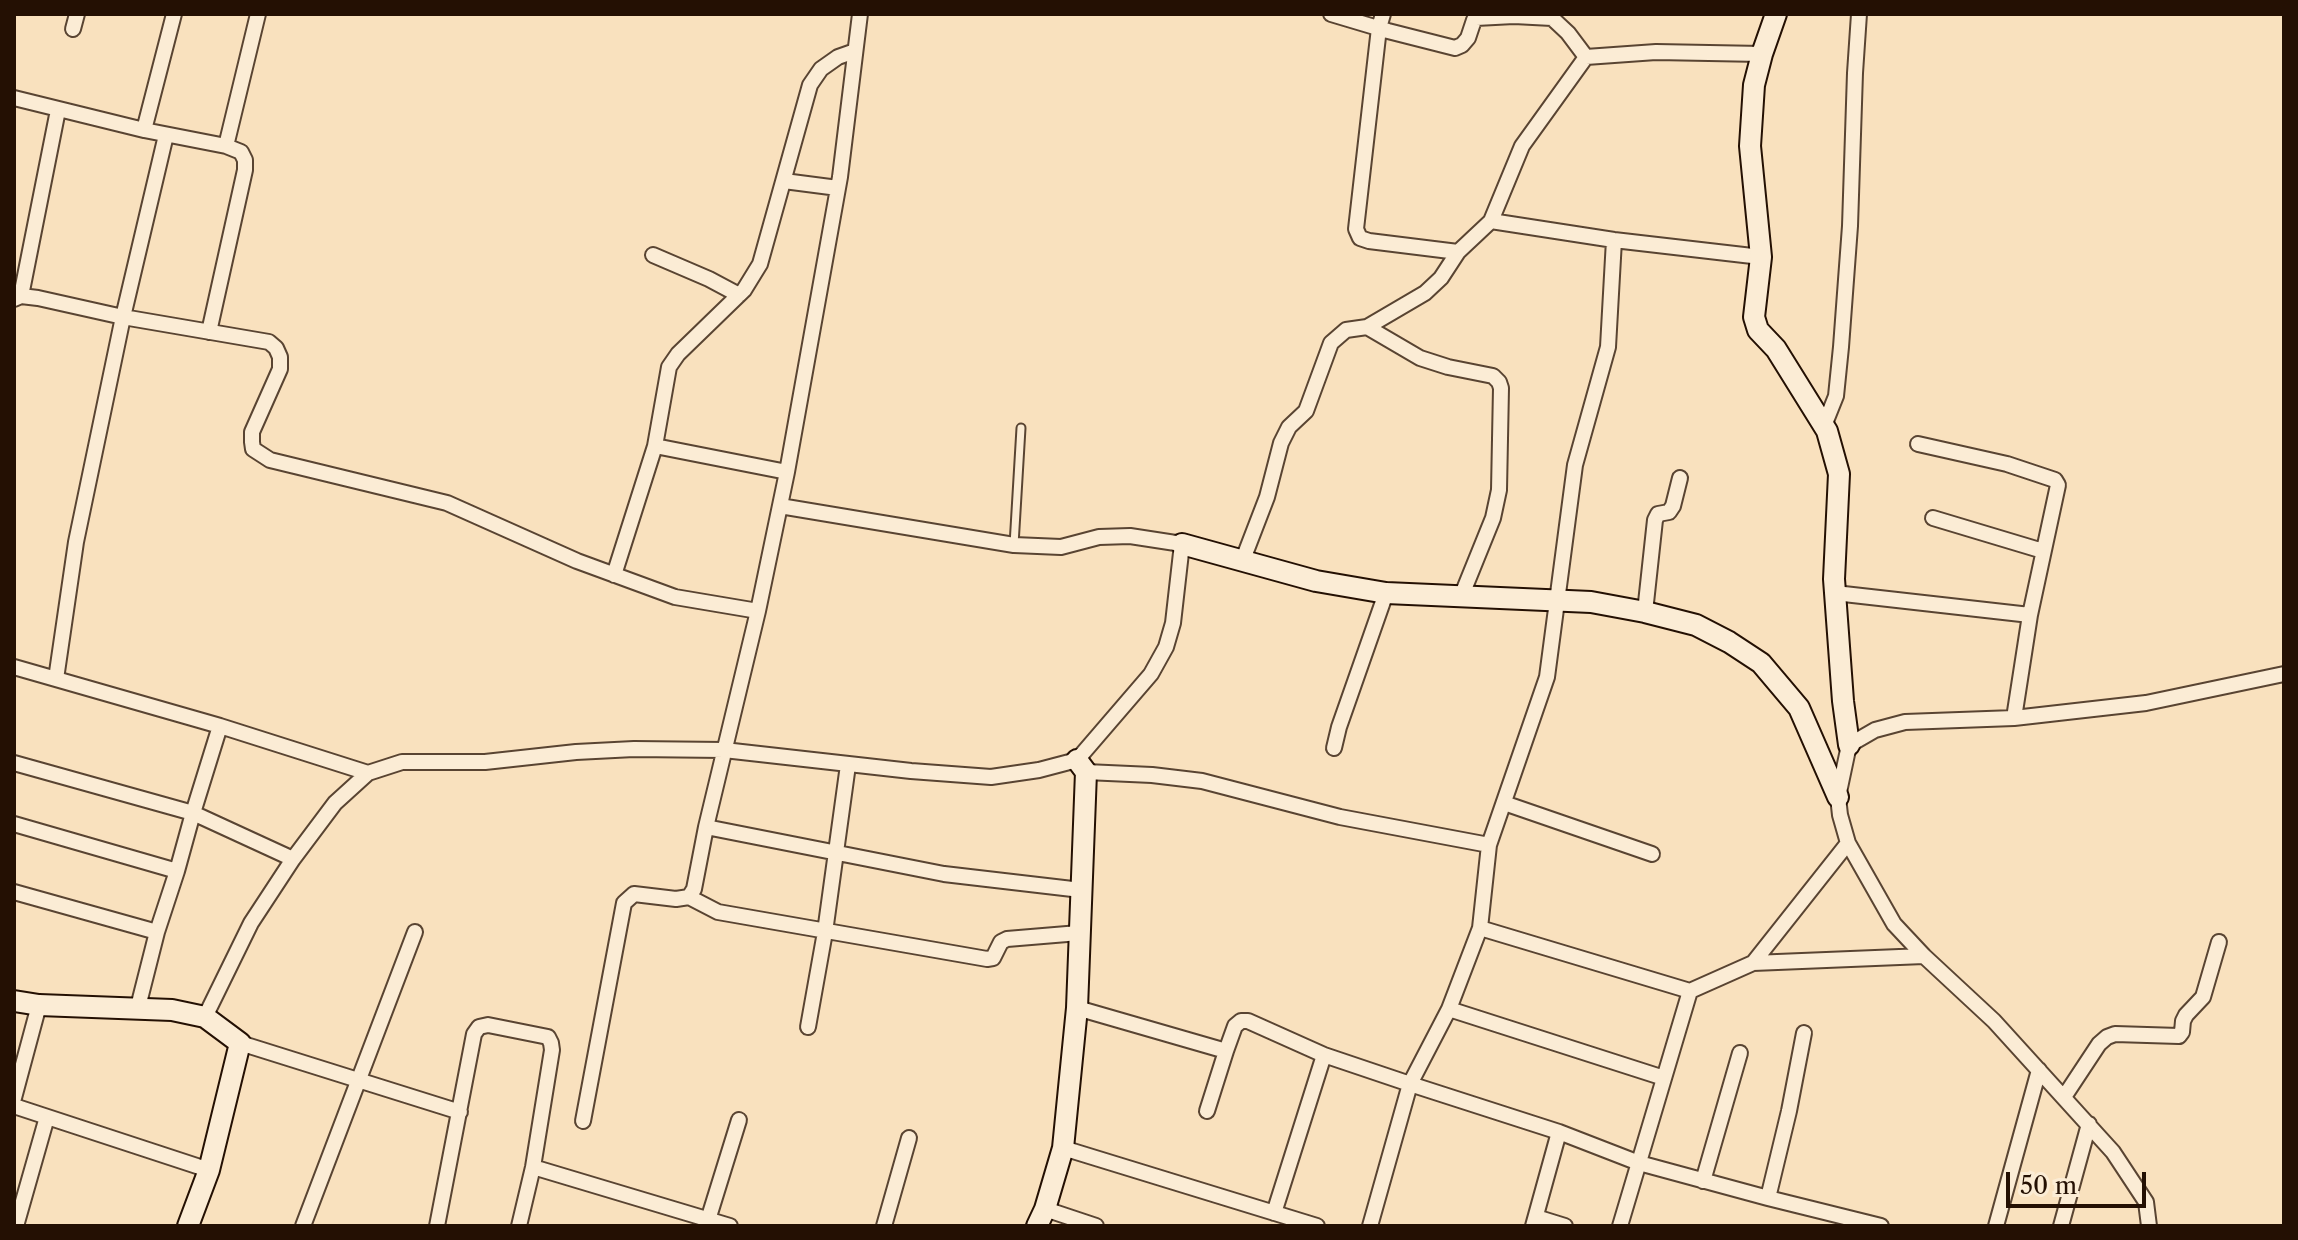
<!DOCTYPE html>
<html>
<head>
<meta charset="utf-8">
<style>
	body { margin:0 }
	#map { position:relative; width:2298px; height:1240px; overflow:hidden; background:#f9e1be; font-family:"Libre Caslon Text",serif }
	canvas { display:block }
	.frame { position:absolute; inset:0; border:16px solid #241003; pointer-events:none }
	.scale { position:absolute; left:2006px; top:1172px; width:140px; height:36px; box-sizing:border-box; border:4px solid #241003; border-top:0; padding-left:10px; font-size:24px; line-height:28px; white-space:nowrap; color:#241003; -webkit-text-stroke:6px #fbecd5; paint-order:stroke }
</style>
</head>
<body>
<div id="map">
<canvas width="2298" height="1240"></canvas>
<div class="frame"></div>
<div class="scale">50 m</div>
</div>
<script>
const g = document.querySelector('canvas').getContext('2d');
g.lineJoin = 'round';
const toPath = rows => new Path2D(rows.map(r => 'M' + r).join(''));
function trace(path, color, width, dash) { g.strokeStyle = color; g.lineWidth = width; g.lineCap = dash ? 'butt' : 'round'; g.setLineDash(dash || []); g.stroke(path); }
const lane = toPath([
	[1014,545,1021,428]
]);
const street = toPath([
	[1331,14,1388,31,1455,48,1462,45,1468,38,1474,20,1476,18,1514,16,1552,18,1568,33,1586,57],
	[1383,14,1379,28,1356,229,1360,238,1369,241,1458,252],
	[73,29,77,14],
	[14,98,144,130,226,146,241,152,245,160,245,170,209,332],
	[144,130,174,14],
	[226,146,258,14],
	[784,181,838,188],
	[1491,221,1614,240,1761,257],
	[653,255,709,279,739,295],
	[21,296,58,110],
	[14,299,21,296,38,298,123,317,269,342,276,348,280,357,280,369,252,432,252,442,253,449,270,460,447,503,577,561,675,597,758,611],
	[1367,327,1420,358,1448,367,1493,376,1499,382,1501,388,1499,490,1493,518,1461,597],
	[1824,426,1836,396,1841,347,1850,226,1855,73,1859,14],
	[1918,444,2007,464,2055,480,2058,485,2030,615,2014,718],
	[655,446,787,472],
	[1933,518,2043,551],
	[1242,562,1267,497,1281,443,1289,427,1306,411,1331,343,1346,330,1367,327,1425,293,1441,278,1458,252,1491,221,1522,146,1586,57,1656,52,1762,54],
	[614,575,655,446,669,367,678,354,744,290,760,264,810,85,821,69,838,57,855,51],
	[1835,593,2030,615],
	[1645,612,1655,520,1658,514,1669,512,1673,506,1680,478],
	[14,667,220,726,368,773],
	[56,679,76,542,123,317,166,135],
	[220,726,193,813,293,859],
	[1334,748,1339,727,1386,593],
	[14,763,193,813,177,871,157,932,138,1007],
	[1086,772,1152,775,1202,781,1340,817,1489,845],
	[1504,803,1652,854],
	[14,824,177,871],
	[706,827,944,874,1081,890],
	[14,892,157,932],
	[689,897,718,912,987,959,993,958,1001,942,1007,939,1079,933],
	[1480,928,1489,845,1547,677,1575,465,1608,347,1614,240],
	[1753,963,1848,843],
	[1077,1008,1226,1051,1235,1026,1241,1021,1248,1021,1324,1055,1410,1084,1370,1226],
	[1449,1009,1664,1078],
	[205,1017,251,923,293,859,335,803,368,773,402,762,485,762,576,752,634,749,724,750,911,771,991,777,1039,770,1077,760,1151,674,1166,647,1173,623,1182,544,1130,536,1099,537,1061,547,1014,545,780,506],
	[808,1027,825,932,848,765],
	[240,1043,460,1112],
	[2064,1097,2099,1044,2107,1037,2115,1034,2179,1036,2182,1032,2183,1021,2186,1015,2203,997,2219,942],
	[14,1098,39,1005],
	[14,1106,209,1170],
	[1207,1111,1226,1051],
	[583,1121,624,903,634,894,676,899,689,897,694,889,706,827,758,611,787,472,840,177,860,14],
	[1559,1132,1410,1084,1449,1009,1480,928,1690,991],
	[1063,1148,1317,1226],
	[533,1167,730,1226],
	[1703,1181,1740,1053],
	[1768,1198,1789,1111,1804,1033],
	[1045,1209,1096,1226],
	[1274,1213,1324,1055],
	[1536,1217,1565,1226],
	[708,1220,739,1120],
	[16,1226,47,1117],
	[303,1226,415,932],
	[437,1226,474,1034,479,1027,488,1025,548,1037,551,1043,552,1050,533,1167,519,1226],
	[884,1226,909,1138],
	[1533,1226,1559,1132,1639,1163,1768,1198,1881,1226],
	[1620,1226,1690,991,1753,963,1924,956],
	[1996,1226,2039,1070],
	[2061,1226,2089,1124],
	[2149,1226,2146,1202,2113,1152,1994,1021,1924,956,1894,924,1848,843,1840,815,1838,797,1849,745,1875,730,1905,722,2014,718,2146,703,2284,674]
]);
const secondary = toPath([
	[1776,14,1762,54,1754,85,1750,146,1761,257,1754,317,1758,330,1776,349,1827,431,1839,474,1834,579,1843,701,1849,745],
	[1182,544,1316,581,1386,593,1591,602,1645,612,1696,625,1729,642,1761,663,1799,708,1838,797],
	[14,1001,39,1005,172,1010,205,1017,240,1043,209,1170,188,1226],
	[1037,1226,1045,1209,1063,1148,1077,1008,1086,772,1077,760]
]);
trace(lane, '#594432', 11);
trace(street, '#594432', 18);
trace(secondary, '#241003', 24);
trace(lane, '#fbecd5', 7);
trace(street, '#fbecd5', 14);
trace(secondary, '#fbecd5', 20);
</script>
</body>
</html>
